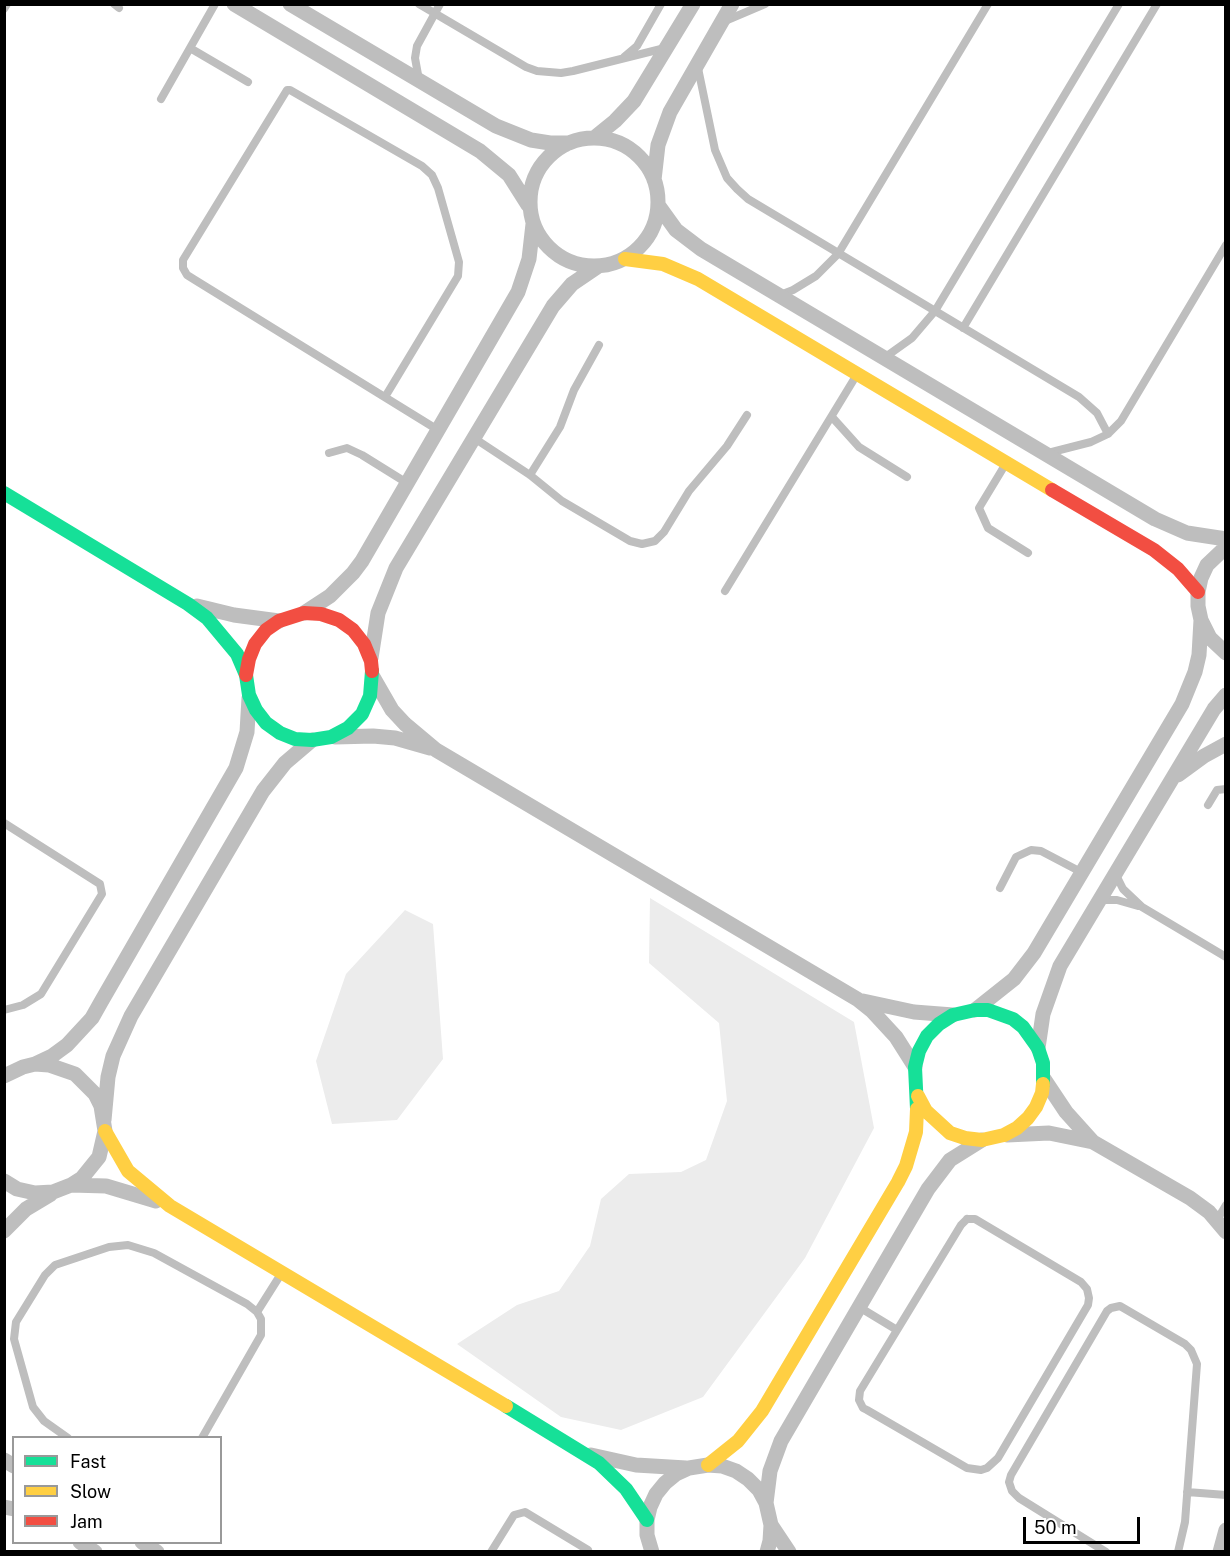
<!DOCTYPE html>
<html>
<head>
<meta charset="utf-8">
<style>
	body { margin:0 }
	#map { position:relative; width:1230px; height:1556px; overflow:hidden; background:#fff; font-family:"Public Sans",sans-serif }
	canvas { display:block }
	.frame { position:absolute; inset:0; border:6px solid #000; pointer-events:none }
	.legend { position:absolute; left:12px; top:1436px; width:210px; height:108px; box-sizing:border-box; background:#fff; border:2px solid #999; margin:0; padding:8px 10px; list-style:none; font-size:18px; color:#000 }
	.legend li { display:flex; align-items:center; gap:12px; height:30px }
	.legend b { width:30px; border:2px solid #999 }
	.scale { position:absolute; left:1023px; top:1517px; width:117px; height:27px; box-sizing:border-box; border:3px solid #000; border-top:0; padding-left:8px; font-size:18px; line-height:21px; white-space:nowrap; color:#000; -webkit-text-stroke:4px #fff; paint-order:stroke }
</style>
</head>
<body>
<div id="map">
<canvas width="1230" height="1556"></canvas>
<div class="frame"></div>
<ul class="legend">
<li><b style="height:8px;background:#16e098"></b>Fast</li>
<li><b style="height:8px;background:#ffcf43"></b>Slow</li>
<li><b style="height:8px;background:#f24e42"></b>Jam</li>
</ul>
<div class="scale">50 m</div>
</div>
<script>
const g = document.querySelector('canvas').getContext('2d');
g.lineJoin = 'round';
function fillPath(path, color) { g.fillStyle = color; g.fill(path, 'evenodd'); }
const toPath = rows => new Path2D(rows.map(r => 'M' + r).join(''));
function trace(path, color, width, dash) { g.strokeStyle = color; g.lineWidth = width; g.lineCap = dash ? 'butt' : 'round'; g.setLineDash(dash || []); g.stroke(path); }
fillPath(toPath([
	[650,898,854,1022,874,1128,805,1258,703,1397,621,1430,561,1417,457,1344,517,1305,559,1291,590,1246,601,1199,629,1174,681,1172,706,1160,727,1101,719,1023,649,963],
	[405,910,433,924,443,1059,397,1120,332,1124,316,1061,346,974]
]), '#ececec');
trace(toPath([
	[114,4,119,8],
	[419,4,526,67,537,71,561,73,573,71,665,48],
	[4,9,7,4],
	[725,21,765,4],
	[190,48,248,82],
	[624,57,637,46,661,4],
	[698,68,715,150,727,178,737,189,748,199,1079,397,1097,413,1108,434],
	[419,80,415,58,417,46,440,4],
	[161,99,215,4],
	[780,295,793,290,816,276,838,254,988,4],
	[963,328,1157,4],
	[884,358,912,338,935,311,1119,4],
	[385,397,458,276,459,262,438,188,432,175,422,166,290,90,287,90,183,260,183,268,187,275,195,280,438,430],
	[832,417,859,447,907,477],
	[474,438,530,475,562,501,630,541,642,544,655,541,664,532,689,491,727,446,747,415],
	[329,453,347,448,362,455,407,483],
	[1048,453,1091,442,1108,434,1121,421,1226,245],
	[1005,465,979,508,988,528,1028,553],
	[530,475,560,427,574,390,599,345],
	[725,591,856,376],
	[1208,805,1217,790,1226,789],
	[4,823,100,884,102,894,41,994,23,1005,4,1010],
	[1116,875,1123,889,1142,907,1226,957],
	[1000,888,1016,857,1031,850,1041,851,1081,872],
	[1099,900,1117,900,1138,906],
	[967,1219,975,1219,1081,1282,1087,1289,1089,1298,1088,1305,998,1458,987,1468,981,1470,967,1468,867,1410,863,1408,859,1400,860,1391,961,1225,967,1219],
	[1217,1220,1226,1205],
	[859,1307,897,1330],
	[257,1312,281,1274],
	[68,1438,44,1421,33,1407,14,1339,16,1322,45,1275,55,1265,109,1247,128,1245,154,1253,247,1304,257,1312,261,1319,261,1335,202,1438],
	[1187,1492,1226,1495],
	[491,1552,514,1515,525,1512,588,1550],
	[1106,1552,1019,1498,1012,1491,1009,1482,1011,1475,1107,1311,1111,1308,1120,1306,1185,1344,1191,1350,1197,1364,1185,1522,1178,1552]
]), '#bebebe', 8);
trace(toPath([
	[234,4,480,151,509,175,528,205],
	[290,4,496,126,531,140,550,143,569,143],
	'530 202a64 64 0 1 1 128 0a64 64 0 1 1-128 0Z',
	[594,138,615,121,634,101,693,4],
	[654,180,658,145,670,112,732,4],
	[658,205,676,230,701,249,1155,519,1187,533,1226,539],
	[1226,547,1207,565,1201,578,1198,592,1198,606,1201,620,1210,638,1226,653],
	[197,606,234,615,279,621],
	[304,613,330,596,353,573,362,561,518,292,529,259,533,224],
	[371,658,378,613,396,568,553,306,572,284,597,267],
	[373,677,392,710,405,724,436,750,857,999,872,1011,896,1037,915,1067],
	[335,737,373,736,395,738,430,748],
	[1178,775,1204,756,1226,744],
	[863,1001,914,1012,953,1015],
	[975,1010,1014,979,1034,953,1182,704,1195,672,1199,655,1201,620],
	[1038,1048,1043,1014,1060,966,1214,709,1226,695],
	[35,1064,52,1056,67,1045,92,1018,101,1002,236,768,247,732,249,698],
	[4,1076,23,1067,35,1064,49,1065,75,1074,95,1094,101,1106,105,1131,99,1157,82,1178,71,1185,53,1192,35,1193,17,1189,4,1181],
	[1044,1079,1066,1112,1093,1142,1190,1198,1209,1212,1226,1232],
	[104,1120,108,1077,113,1056,131,1016,263,791,285,763,312,740],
	[1007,1135,1049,1133,1093,1142],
	[71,1185,106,1186,156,1201],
	[4,1231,26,1209,51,1194],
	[591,1455,636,1465,686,1468],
	[4,1460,14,1466],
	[766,1503,770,1471,781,1441,928,1189,950,1160,982,1140],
	[4,1507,14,1509],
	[771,1525,789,1552],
	[80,1542,95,1552],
	[142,1542,157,1552],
	[652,1552,647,1535,647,1520,650,1507,656,1494,665,1483,676,1474,689,1468,708,1465,722,1466,736,1471,748,1479,759,1490,766,1503,771,1525,770,1541,767,1552],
	[1220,1552,1226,1530]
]), '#bebebe', 15);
trace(toPath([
	[4,493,188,604,207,618,237,654,246,675,249,695,256,710,266,723,280,733,295,739,312,740,331,737,348,728,362,714,370,696,372,671],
	[917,1109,915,1067,919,1051,927,1036,939,1024,953,1015,975,1010,988,1010,1013,1019,1023,1027,1038,1048,1043,1063,1043,1084],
	[506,1406,599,1463,626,1489,647,1520]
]), '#16e098', 14);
trace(toPath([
	[625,259,663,264,698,279,1052,490],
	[918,1096,926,1111,950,1133,965,1138,982,1140,1004,1135,1017,1128,1028,1118,1036,1107,1042,1093,1043,1084],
	[105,1131,128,1171,170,1206,506,1406],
	[708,1465,738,1441,762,1411,898,1182,906,1166,916,1132,917,1109]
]), '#ffcf43', 14);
trace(toPath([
	[1052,490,1154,550,1178,569,1198,592],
	[246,675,249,659,255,644,266,630,279,621,304,613,321,614,339,620,353,630,364,644,371,661,372,671]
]), '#f24e42', 14);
</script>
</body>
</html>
